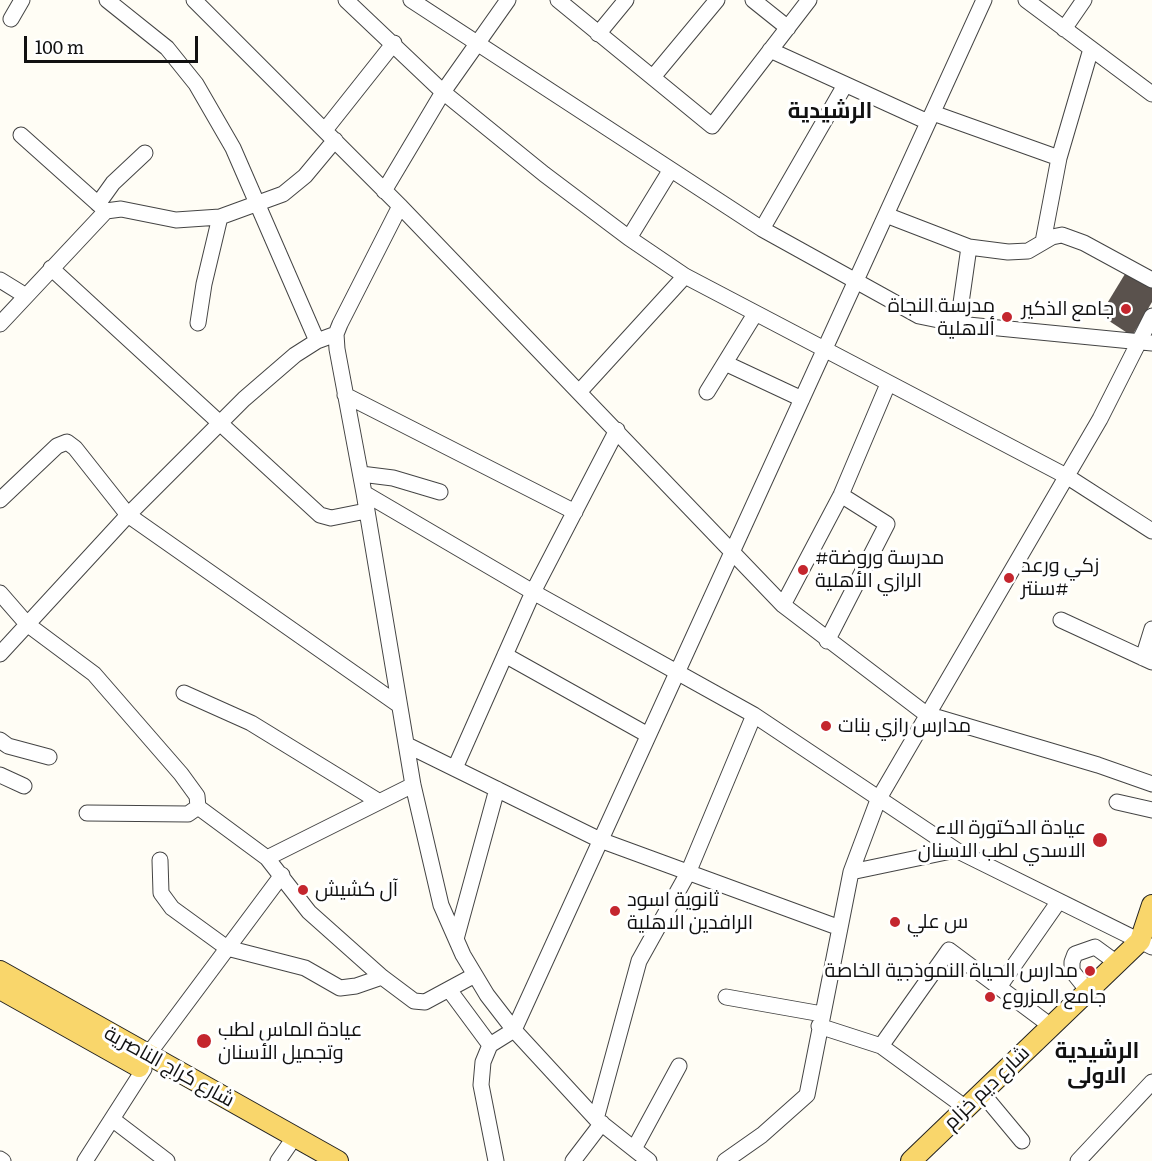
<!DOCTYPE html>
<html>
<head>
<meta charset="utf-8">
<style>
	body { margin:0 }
	#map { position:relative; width:1152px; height:1161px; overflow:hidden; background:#fffdf5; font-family:Literata,serif }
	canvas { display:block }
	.scale { position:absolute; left:24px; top:36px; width:174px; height:27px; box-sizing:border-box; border:3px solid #111; border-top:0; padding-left:8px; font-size:18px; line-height:21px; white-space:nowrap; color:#111; -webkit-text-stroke:4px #fff; paint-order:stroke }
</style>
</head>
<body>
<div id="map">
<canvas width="1152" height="1161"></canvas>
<div class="scale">100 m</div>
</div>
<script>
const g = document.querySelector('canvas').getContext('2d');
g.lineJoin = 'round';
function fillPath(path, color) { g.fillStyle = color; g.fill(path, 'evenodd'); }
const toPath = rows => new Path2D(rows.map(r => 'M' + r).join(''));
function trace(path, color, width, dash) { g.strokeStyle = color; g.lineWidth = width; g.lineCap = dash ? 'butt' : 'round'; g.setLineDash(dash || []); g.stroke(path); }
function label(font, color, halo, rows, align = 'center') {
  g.font = font + ' Literata,Cairo,serif'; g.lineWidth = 6; g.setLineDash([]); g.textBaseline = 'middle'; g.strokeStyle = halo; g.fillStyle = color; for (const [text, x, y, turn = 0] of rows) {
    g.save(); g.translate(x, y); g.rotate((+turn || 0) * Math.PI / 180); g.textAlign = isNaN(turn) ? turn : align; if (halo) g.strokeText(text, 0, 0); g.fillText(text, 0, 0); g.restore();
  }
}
fillPath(toPath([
	[1128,269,1152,282,1152,302,1132,336,1100,315]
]), '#5a524d');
const minor = toPath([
	[107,0,167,48,196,84,233,148,317,341],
	[194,0,400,206,783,605,926,714,1098,765,1152,784],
	[346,0,443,92,544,174,629,238,685,276,1068,477,1152,531],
	[411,0,762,229,919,316,958,324,1152,343],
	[558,0,712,126,809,0],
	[753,0,788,28],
	[1026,0,1152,94],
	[11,19,22,0],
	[1064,29,1084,0],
	[598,34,626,0],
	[770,50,928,122],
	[653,77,717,0],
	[933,113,1059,158],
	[325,130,394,43],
	[21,135,106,211],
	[384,191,443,92,508,0],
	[98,204,113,183,145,153],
	[400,206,340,324,336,334,337,349,364,493,413,785,441,905,463,955,487,995,514,1030,596,1119,649,1161],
	[886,215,969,247,1008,252,1028,251,1052,237,1062,235,1084,243,1152,280],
	[762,229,845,85],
	[629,238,670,171],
	[1043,242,1059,158,1091,49],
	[51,268,320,515,331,518,366,511],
	[0,280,26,296],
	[198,323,204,284,220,217],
	[0,324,106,211,121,209,176,220,220,217,283,194,305,176,335,140],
	[958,324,969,247],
	[725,363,802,399],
	[580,391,685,276],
	[707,392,755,314],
	[345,395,575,512],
	[361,474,393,478,440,492],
	[364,493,533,592,754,715,956,850,1152,947],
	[0,500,57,446,67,442,75,448,128,515,399,705],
	[0,593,27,624,94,674,181,774,197,796,198,807,267,858,309,912,382,977,414,1001,425,1002,475,975],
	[783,605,841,495,888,384],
	[1061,620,1152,662],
	[827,641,887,524,841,495],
	[0,654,128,515,244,399,295,355,317,341,336,334],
	[505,655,648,735],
	[1143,658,1152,629],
	[184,693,251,723,378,801],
	[0,740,8,746,49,757],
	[407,745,600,840,840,928],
	[455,768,533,592,617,430],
	[0,775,24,786],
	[1117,802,1152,810],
	[87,813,188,814,198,807],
	[267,858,413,785],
	[160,860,161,893,172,908,227,948,305,968,340,988,356,986,382,977],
	[851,872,956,850],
	[456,939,497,789],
	[999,987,1059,901],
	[450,991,490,1045,483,1062,481,1085,496,1161],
	[1088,991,1072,971,1072,962,1075,954,1095,947,1117,963],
	[726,997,822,1014],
	[819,1026,881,1046,966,1108],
	[490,1045,514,1030,984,0],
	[881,1046,949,950,1051,1026],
	[147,1056,282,875],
	[982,1093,1022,1141],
	[112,1119,167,1161],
	[596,1119,639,961,688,873,754,715],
	[634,1149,679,1066],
	[0,1159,3,1161],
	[85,1161,144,1069],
	[278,1161,289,1145],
	[573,1161,602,1123],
	[725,1161,762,1135,807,1095,851,872,878,800,1100,419,1152,316],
	[1078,1161,1152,1082]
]);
const major = toPath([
	[0,971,338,1161],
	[0,989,139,1067],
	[911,1161,1140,941,1152,905]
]);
trace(minor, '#444', 17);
trace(major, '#222', 22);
trace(minor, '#fff', 15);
trace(major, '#f9d66b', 20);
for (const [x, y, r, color] of [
	[1126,309,6,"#c4262e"],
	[1007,317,6,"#c4262e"],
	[803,570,6,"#c4262e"],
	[1009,578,6,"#c4262e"],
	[826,726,6,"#c4262e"],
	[1100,840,8,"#c4262e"],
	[303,890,6,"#c4262e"],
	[615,911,6,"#c4262e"],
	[895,922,6,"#c4262e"],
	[1090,971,6,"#c4262e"],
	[990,997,6,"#c4262e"],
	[204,1041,8,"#c4262e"]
]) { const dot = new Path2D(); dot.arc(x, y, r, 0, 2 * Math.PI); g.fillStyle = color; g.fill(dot); trace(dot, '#fff', 2); }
label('20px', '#111', '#fff', [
	["مدرسة النجاة",995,306,"right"],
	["ألاهلية",995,329,"right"],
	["جامع الذكير",1114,309,"right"],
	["#مدرسة وروضة",815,558],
	["الرازي الأهلية",815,581],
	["زكي ورعد",1021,566],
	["سنتر#",1021,589],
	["مدارس رازي بنات",838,726],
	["عيادة الدكتورة الاء",1086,828,"right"],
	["الاسدي لطب الاسنان",1086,851,"right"],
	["آل كشيش",315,890],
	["ثانوية اسود",627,900],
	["الرافدين الاهلية",627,923],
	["س علي",907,922],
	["مدارس الحياة النموذجية الخاصة",1078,971,"right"],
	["جامع المزروع",1002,997],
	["عيادة الماس لطب",218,1030],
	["وتجميل الأسنان",218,1053]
], 'left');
label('20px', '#111', '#fff', [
	["شارع كراج الناصرية",169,1067,29],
	["شارع ديم خزام",987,1088,-44]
]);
label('bold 22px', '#111', '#fff', [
	["الرشيدية",830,112],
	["الرشيدية",1097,1052],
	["الاولى",1097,1077]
]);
</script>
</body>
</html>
